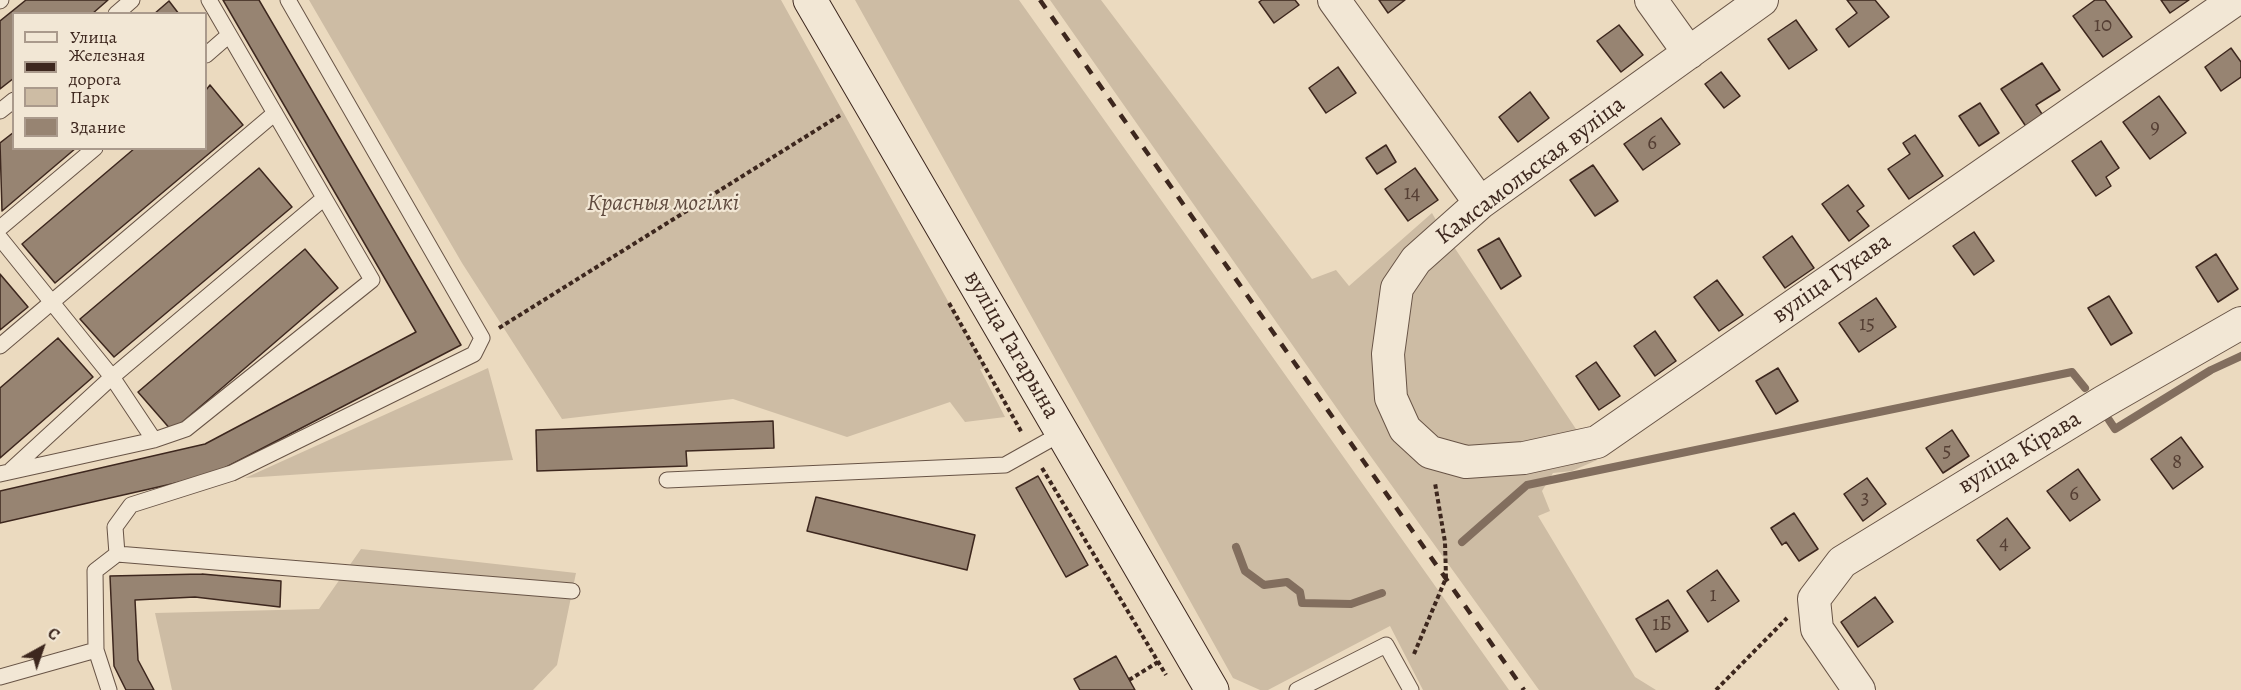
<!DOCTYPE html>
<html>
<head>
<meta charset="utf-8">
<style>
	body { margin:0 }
	#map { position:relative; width:2241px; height:690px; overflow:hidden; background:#ebdabf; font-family:Alegreya,serif }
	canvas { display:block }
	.legend { position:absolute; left:12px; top:12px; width:195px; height:138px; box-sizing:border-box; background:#f2e7d5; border:2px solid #aa9a8c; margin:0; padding:8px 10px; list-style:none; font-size:18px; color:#3d271e }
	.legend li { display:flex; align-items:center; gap:12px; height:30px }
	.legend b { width:30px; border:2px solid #aa9a8c }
	.north { position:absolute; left:12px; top:618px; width:60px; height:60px; -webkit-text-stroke:4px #f2e7d5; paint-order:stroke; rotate:40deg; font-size:16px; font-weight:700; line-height:24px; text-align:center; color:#3d271e }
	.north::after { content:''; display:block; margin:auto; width:21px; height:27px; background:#3d271e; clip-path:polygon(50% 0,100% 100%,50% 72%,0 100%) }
</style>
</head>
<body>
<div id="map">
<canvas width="2241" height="690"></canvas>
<ul class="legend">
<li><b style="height:8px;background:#f2e7d5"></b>Улица</li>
<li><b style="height:8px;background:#3d271e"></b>Железная дорога</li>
<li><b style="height:16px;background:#cdbca4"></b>Парк</li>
<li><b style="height:16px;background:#978472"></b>Здание</li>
</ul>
<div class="north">С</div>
</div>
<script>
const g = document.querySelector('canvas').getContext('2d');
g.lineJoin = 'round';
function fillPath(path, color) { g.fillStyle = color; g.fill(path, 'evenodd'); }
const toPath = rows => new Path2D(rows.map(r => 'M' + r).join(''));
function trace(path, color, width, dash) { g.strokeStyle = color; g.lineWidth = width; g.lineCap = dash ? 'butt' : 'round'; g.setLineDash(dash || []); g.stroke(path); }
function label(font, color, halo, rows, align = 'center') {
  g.font = font + ' Alegreya,serif'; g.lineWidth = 4.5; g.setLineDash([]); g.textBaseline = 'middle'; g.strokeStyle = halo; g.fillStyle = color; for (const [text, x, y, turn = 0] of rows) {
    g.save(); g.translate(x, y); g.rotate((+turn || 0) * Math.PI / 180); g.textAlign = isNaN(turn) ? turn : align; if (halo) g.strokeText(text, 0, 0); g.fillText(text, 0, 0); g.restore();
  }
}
fillPath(toPath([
	[309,0,781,0,985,368,980,369,1005,417,965,422,950,402,847,437,733,399,562,419,462,263],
	[855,0,1019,0,1509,690,1423,690,1390,626,1268,690,1260,690,1233,678],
	[1050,0,1101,0,1312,279,1336,270,1349,286,1432,213,1441,229,1382,355,1423,459,1591,451,1597,460,1572,471,1553,473,1542,491,1550,511,1538,516,1635,677,1656,690,1539,690,1369,454],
	[1448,238,1580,435,1467,455,1410,425,1394,353,1403,290],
	[488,368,513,460,245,478],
	[361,549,576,573,557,665,533,690,172,690,155,613,319,609]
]), '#cdbca4');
trace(toPath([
	[2109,420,2115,429,2211,370,2241,356],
	[1462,542,1527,485,2072,372,2085,388],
	[1236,547,1245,571,1264,585,1287,582,1300,592,1302,603,1351,604,1382,593]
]), '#826e5e', 8);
const building = toPath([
	[26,0,108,0,92,14,14,14,14,78,0,89,0,21,26,0],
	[223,0,259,0,461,345,211,475,0,523,0,491,205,444,416,332,223,0],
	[1262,0,1295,0,1299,5,1274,23,1259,2,1262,0],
	[1379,0,1405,0,1388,13,1379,0],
	[1847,0,1875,0,1889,17,1849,47,1836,29,1857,13,1847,0],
	[2095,0,2105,0,2132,37,2103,57,2073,16,2095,0],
	[2161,0,2189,0,2170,13,2161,0],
	[169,1,179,14,154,14,169,1],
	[1796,20,1817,50,1789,69,1768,39,1796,20],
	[1619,25,1643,55,1621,72,1597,41,1619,25],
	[2231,48,2241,62,2241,77,2221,91,2205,67,2231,48],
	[2042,63,2060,90,2036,105,2044,117,2027,128,2001,89,2042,63],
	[1338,67,1356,93,1326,113,1309,88,1338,67],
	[1721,72,1740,96,1724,108,1705,84,1721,72],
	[210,85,243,125,55,283,22,244,135,148,206,148,206,90,210,85],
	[1530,92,1549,118,1518,142,1499,117,1530,92],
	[2159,96,2186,133,2150,159,2123,122,2159,96],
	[1980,103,1999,133,1979,146,1959,116,1980,103],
	[1661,118,1680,144,1643,170,1624,144,1661,118],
	[14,132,14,148,76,148,2,211,0,143,14,132],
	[1915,135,1943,176,1909,199,1888,169,1910,154,1903,143,1915,135],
	[2101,141,2119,168,2106,177,2111,186,2096,196,2072,161,2101,141],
	[1386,145,1396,162,1377,174,1366,158,1386,145],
	[1593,165,1618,201,1595,216,1570,180,1593,165],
	[259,168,292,207,114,357,80,319,259,168],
	[1415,168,1438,200,1408,221,1385,189,1415,168],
	[1848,185,1864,206,1857,211,1869,226,1849,241,1822,204,1848,185],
	[1974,232,1994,261,1974,275,1953,246,1974,232],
	[1792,236,1814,268,1785,288,1763,257,1792,236],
	[1499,238,1521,276,1501,289,1478,250,1499,238],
	[305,249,338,288,172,431,138,392,305,249],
	[2216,254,2238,289,2218,302,2196,267,2216,254],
	[0,274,28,307,0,330,0,274],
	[1717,280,1743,315,1719,331,1694,297,1717,280],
	[2109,296,2132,333,2111,345,2088,308,2109,296],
	[1876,298,1896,327,1859,352,1839,323,1876,298],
	[1655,331,1676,361,1655,376,1634,346,1655,331],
	[58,338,93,377,0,458,0,388,58,338],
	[1596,362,1620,396,1599,410,1576,376,1596,362],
	[1778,368,1798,401,1776,414,1756,381,1778,368],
	[773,421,774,448,686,451,687,466,537,471,536,430,773,421],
	[1952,430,1969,456,1943,473,1926,448,1952,430],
	[2181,437,2203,467,2173,489,2151,459,2181,437],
	[2078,469,2100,500,2070,521,2047,491,2078,469],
	[1038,476,1088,565,1066,577,1016,488,1038,476],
	[1867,478,1886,504,1863,521,1844,494,1867,478],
	[816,497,975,535,967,570,807,531,816,497],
	[1794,513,1818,549,1799,561,1786,542,1782,545,1771,528,1794,513],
	[2007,518,2030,548,2000,570,1977,540,2007,518],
	[1717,570,1739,601,1708,622,1687,591,1717,570],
	[202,574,281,581,280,607,195,597,135,600,138,660,154,690,126,690,114,666,110,576,202,574],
	[1875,597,1893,622,1858,647,1841,622,1875,597],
	[1668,600,1688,631,1656,652,1636,619,1668,600],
	[1116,656,1135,690,1080,690,1074,679,1116,656]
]);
fillPath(building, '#978472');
trace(building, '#3d271e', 1.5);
const service = toPath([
	[0,1,1,0],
	[116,14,132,0],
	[206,55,229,35],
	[0,111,14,100],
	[0,228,95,148],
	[0,238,112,377,154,440],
	[0,346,275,113],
	[11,470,112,377,323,199],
	[0,474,154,440,186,429,372,280,209,0],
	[667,480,1005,465,1062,433],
	[117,554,115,527,131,505,232,473,474,354,482,338,288,0],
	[0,677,96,650],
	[109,690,96,650,95,571,117,554,572,591],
	[1297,690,1386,645,1411,690]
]);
const minor = toPath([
	[1334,0,1480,203],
	[1651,0,1689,53],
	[1762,0,1480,203,1416,260,1397,288,1388,354,1391,398,1405,429,1430,452,1466,462,1524,458,1597,442,2235,0],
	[1859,690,1817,629,1814,599,1842,562,2103,402,2241,323]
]);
const secondary = toPath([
	[810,0,1212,690]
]);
trace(service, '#685446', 17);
trace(minor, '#685446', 34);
trace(secondary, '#3d271e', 35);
trace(toPath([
	[949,303,1022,433],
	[499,328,842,114],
	[1042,468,1166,675],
	[1414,654,1446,578,1445,542,1435,483],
	[1129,680,1158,662],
	[1716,690,1787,618]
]), '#3d271e', 4, [4.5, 3]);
trace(service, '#f2e7d5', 15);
trace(minor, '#f2e7d5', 32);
trace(secondary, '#f2e7d5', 33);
trace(toPath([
	[1040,0,1524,690]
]), '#3d271e', 4.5, [10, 10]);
label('21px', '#543e33', null, [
	["10",2103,26],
	["9",2155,128],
	["6",1652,144],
	["14",1412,194],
	["15",1867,325],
	["5",1947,452],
	["8",2177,463],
	["6",2074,495],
	["3",1865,499],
	["4",2004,544],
	["1",1713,596],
	["1Б",1662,625]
]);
label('24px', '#3d271e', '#f2e7d5', [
	["Камсамольская вуліца",1531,171,-37],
	["вуліца Гукава",1832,279,-35],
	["вуліца Гагарына",1011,345,60],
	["вуліца Кірава",2020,453,-31]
]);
label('italic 24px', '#614c40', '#f2e7d5', [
	["Красныя могілкі",663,204]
]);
</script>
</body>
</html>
